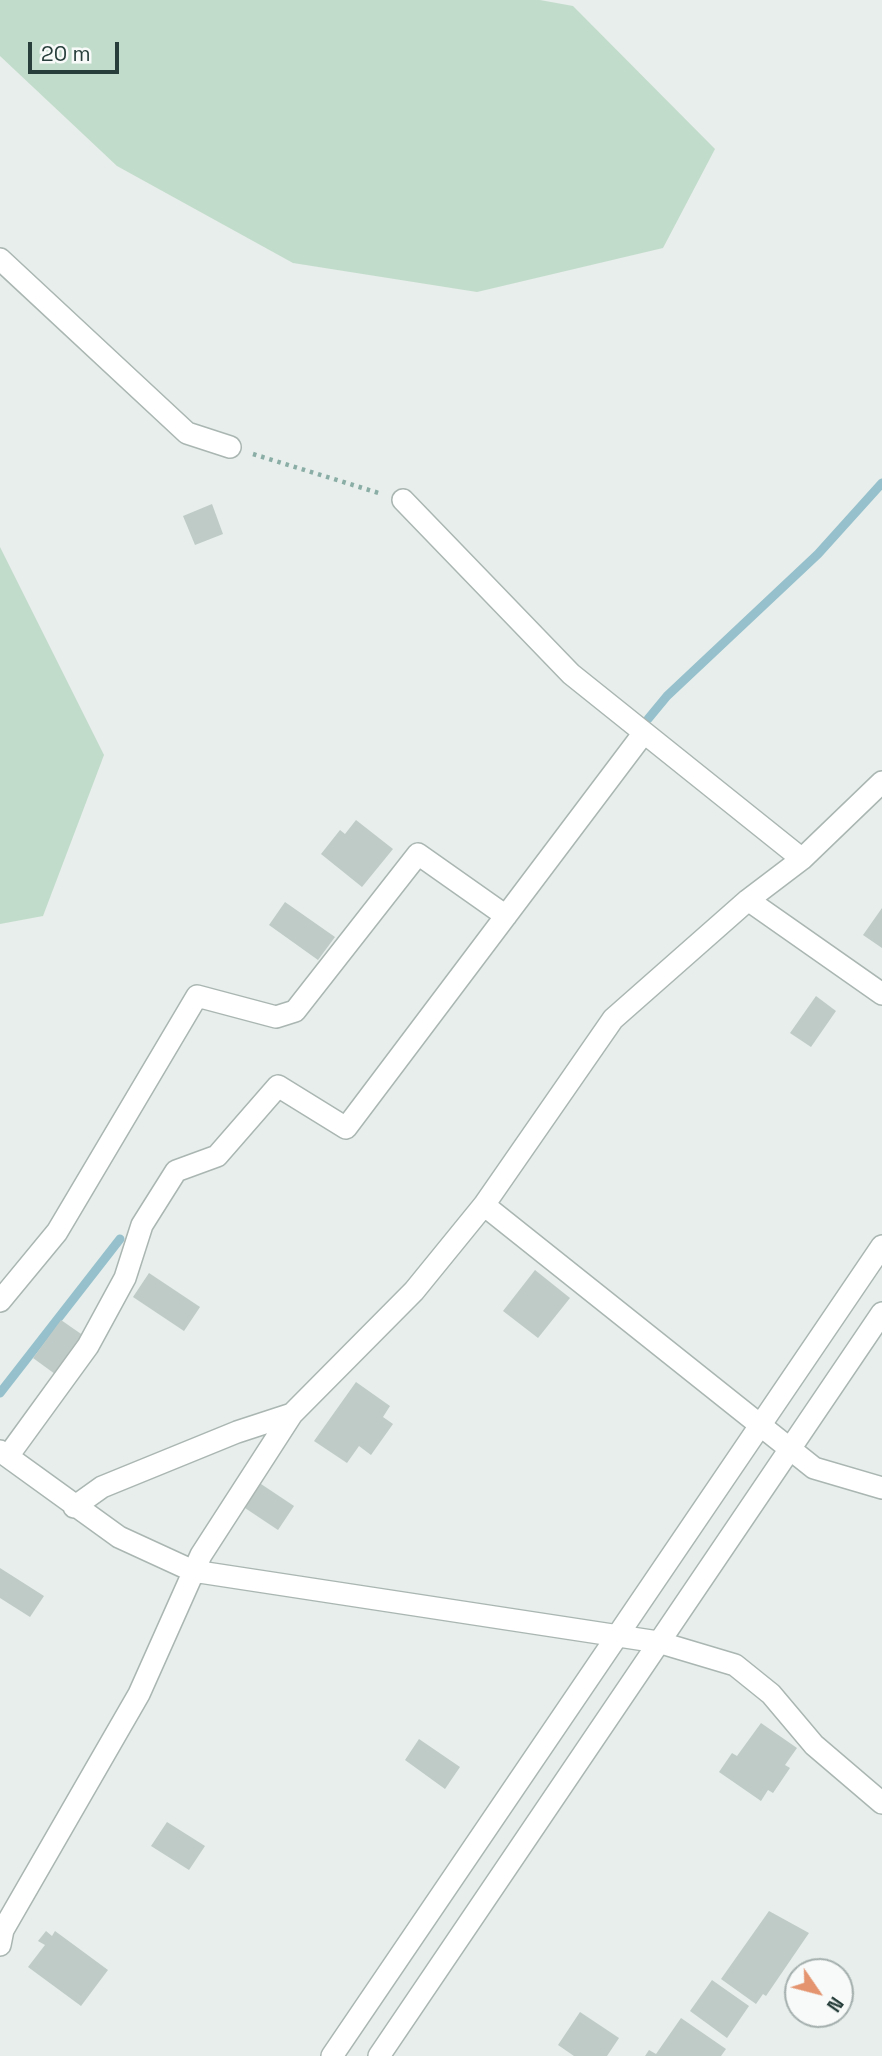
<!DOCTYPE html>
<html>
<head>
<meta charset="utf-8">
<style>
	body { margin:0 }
	#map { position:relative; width:882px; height:2056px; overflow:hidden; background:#e7eeeb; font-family:"Space Grotesk",sans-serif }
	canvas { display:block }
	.north { position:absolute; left:784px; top:1958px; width:70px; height:70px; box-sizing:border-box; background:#f7faf9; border:2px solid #a4afad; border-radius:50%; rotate:125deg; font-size:19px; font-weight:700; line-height:28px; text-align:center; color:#273e3a }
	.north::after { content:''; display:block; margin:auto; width:24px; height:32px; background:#e4946f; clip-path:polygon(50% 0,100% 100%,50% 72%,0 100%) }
	.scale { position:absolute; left:28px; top:42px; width:91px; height:32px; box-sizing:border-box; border:4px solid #273e3a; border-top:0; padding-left:9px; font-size:21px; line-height:24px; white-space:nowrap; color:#273e3a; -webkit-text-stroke:5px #f7faf9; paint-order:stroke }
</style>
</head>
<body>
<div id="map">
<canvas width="882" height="2056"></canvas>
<div class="north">N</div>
<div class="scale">20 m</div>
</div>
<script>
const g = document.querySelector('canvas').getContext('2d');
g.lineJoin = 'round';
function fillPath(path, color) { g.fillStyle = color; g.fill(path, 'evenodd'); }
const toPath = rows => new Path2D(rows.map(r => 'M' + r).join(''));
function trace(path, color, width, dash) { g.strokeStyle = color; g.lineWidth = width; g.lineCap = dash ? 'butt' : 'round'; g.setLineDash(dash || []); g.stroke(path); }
fillPath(toPath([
	[0,0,540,0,573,6,715,149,663,248,477,292,293,263,117,166,0,56],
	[0,547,104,755,43,916,0,924]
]), '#c2dccb');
trace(toPath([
	[648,719,667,696,818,554,882,483],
	[0,1393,120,1239]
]), '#95c0cc', 9);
fillPath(toPath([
	[212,504,223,534,195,545,183,516],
	[356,820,393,849,362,887,321,854,340,830,345,834],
	[285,902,335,937,318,960,269,925],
	[882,908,882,948,863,935],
	[816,996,836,1011,811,1047,790,1033],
	[535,1270,570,1298,538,1338,503,1311],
	[149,1273,200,1307,184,1331,133,1297],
	[61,1320,84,1336,55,1374,33,1358],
	[356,1382,390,1406,383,1417,393,1424,371,1455,359,1446,347,1463,314,1441],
	[258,1482,294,1506,278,1530,242,1506],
	[0,1568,44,1596,30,1617,0,1598],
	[761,1723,797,1748,785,1765,790,1768,773,1793,768,1790,761,1801,719,1772,732,1753,737,1756],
	[419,1739,460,1767,445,1789,405,1760],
	[167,1822,205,1846,189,1870,151,1846],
	[769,1911,809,1933,766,1996,763,1994,756,2004,721,1979],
	[46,1931,52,1936,55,1931,108,1970,81,2006,28,1967,45,1945,38,1941],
	[712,1980,749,2006,727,2038,690,2011],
	[580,2012,619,2038,607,2056,574,2056,558,2045],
	[681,2018,726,2049,721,2056,645,2056,649,2050,656,2054]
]), '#bfcbc7');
const minor = toPath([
	[0,259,187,433,230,447],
	[403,500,571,674,802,859],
	[748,900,882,994],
	[484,1205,814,1468,882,1488],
	[0,1301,57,1232,197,996,276,1017,295,1011,418,854,506,916],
	[0,1451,119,1537,193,1571,658,1642,735,1665,771,1694,814,1745,882,1803],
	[8,1456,88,1346,125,1278,142,1225,176,1171,217,1156,278,1086,346,1128,643,734],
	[74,1507,102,1487,237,1432,292,1414,414,1291,484,1205,613,1019,748,900,802,859,882,782],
	[0,1945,3,1930,139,1694,201,1555,292,1414]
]);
const tertiary = toPath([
	[332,2056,882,1246],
	[379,2056,882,1313]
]);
trace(minor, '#aab6b2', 24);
trace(tertiary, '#aab6b2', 24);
trace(toPath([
	[253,454,382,494]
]), '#8aaea5', 4.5, [3.5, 5]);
trace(minor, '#fff', 21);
trace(tertiary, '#fff', 21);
</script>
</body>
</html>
